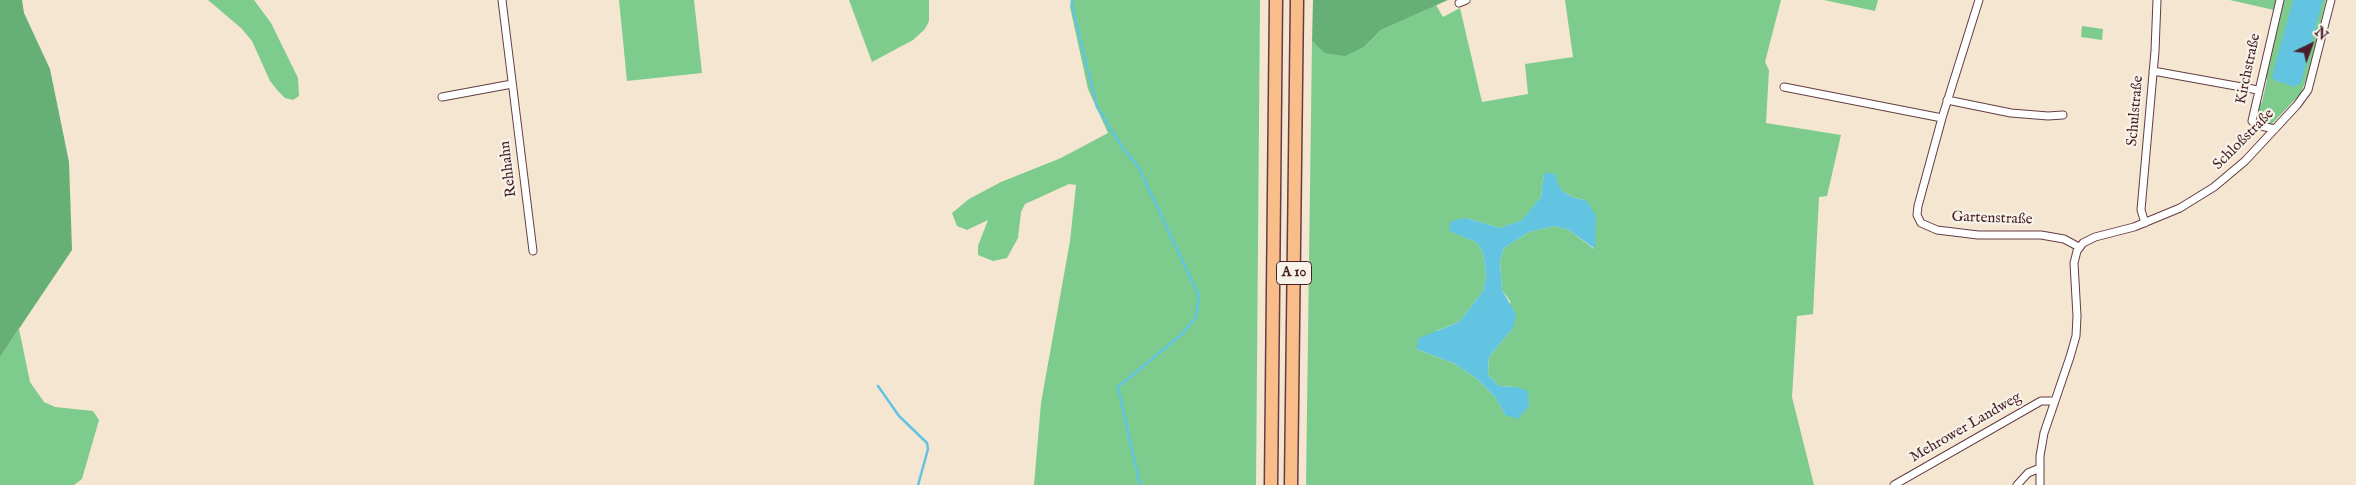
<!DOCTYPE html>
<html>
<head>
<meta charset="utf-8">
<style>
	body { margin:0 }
	#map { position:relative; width:2356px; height:485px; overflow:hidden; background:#f5e6d1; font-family:"IM FELL English",serif }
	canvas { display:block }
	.north { position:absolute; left:2286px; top:20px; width:50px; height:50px; -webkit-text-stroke:4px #f7f3e8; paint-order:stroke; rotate:42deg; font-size:14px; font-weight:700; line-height:20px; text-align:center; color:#4a1f2b }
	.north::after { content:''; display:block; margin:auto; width:18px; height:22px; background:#4a1f2b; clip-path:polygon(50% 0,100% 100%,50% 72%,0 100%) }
</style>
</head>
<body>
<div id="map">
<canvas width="2356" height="485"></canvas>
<div class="north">N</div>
</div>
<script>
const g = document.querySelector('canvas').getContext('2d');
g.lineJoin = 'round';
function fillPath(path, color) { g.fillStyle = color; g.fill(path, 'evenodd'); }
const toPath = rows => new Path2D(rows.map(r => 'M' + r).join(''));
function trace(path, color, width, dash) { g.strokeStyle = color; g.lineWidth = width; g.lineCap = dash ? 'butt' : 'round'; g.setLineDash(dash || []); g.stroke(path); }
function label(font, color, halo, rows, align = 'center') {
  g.font = font + ' "IM FELL English",serif'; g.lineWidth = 4.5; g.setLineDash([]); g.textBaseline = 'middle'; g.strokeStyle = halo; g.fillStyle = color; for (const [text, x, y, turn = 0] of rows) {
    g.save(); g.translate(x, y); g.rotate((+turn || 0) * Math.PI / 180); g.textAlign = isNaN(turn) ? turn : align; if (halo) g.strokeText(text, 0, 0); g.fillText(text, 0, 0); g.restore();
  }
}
fillPath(toPath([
	[208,0,254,0,271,23,298,78,299,96,293,100,285,98,278,91,270,81,252,41,242,29],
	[619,0,694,0,702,73,627,81],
	[849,0,929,0,929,21,925,29,913,40,872,62],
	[1071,0,1260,0,1256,485,1034,485,1041,403,1070,241,1076,185,1069,184,1025,204,1021,212,1018,238,1007,258,993,261,978,255,978,246,988,220,967,230,957,226,952,213,969,199,1001,182,1061,158,1108,133,1088,89,1070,7],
	[1565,0,1781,0,1765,62,1769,70,1766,123,1841,135,1827,196,1819,197,1813,314,1797,316,1792,397,1814,485,1306,485,1312,41,1324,53,1364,47,1381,30,1436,5,1443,17,1460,8,1482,102,1528,94,1525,64,1573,57],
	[1544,173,1553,173,1561,190,1574,198,1586,200,1594,249,1569,230,1554,226,1529,232,1504,248,1500,261,1502,290,1510,301,1513,328,1489,357,1488,375,1499,386,1517,387,1505,415,1496,398,1476,378,1453,363,1416,349,1438,330,1459,322,1483,291,1486,275,1483,252,1476,242,1450,231,1466,218,1500,228,1523,220,1541,197],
	[1824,0,1878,0,1875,11],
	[2230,0,2276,0,2274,10],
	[2281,0,2326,0,2308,75,2301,93,2270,126,2258,123,2258,105,2262,102,2267,80,2265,76],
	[2082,26,2103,29,2102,40,2081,37],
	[19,329,30,382,44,402,55,407,93,411,99,420,82,479,74,485,0,485,0,357]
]), '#7dcc8d');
fillPath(toPath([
	[0,0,22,0,24,13,50,69,69,162,72,250,0,357],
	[1313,0,1448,0,1381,30,1364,47,1345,56,1324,53,1312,41]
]), '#66b078');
fillPath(toPath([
	[2293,0,2323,0,2301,83,2295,87,2274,80,2272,76],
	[1544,173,1554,173,1561,190,1574,198,1586,200,1596,216,1595,249,1569,230,1554,226,1529,232,1504,248,1500,261,1502,290,1516,314,1513,328,1489,357,1488,375,1499,386,1517,387,1528,391,1529,406,1518,419,1505,415,1496,398,1476,378,1453,363,1416,349,1419,338,1459,322,1483,291,1486,275,1483,252,1476,242,1449,231,1451,221,1466,218,1500,228,1522,220,1541,197]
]), '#63c4e1');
trace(toPath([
	[1072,0,1072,6,1097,107,1124,150,1138,166,1199,296,1196,317,1182,334,1118,387,1140,485],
	[878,386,899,416,927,443,928,449,918,485]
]), '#63c4e1', 2.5);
const street = toPath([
	[502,0,533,251],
	[1979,0,1942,118,1918,206,1917,215,1921,223,1937,230,1978,235,2041,235,2064,239,2079,247],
	[1459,3,1466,0],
	[2153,71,2258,90],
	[1784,87,1942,118],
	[442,97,512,84],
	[1947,100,2011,113,2048,116,2063,115],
	[2275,129,2256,125,2252,121,2280,0],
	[2145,223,2141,210,2155,51,2157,0],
	[1894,485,2041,401,2054,401],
	[2017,485,2028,473,2040,468],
	[2040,485,2040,456,2044,433,2070,357,2076,336,2077,316,2074,263,2077,251,2083,243,2095,237,2134,227,2180,208,2214,187,2245,161,2297,105,2308,90,2331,0]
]);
const highway = toPath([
	[1271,485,1276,0],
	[1291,485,1297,0]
]);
trace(street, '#643d44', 9);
trace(highway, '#643d44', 15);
trace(street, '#fff', 7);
trace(highway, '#f8bd89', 12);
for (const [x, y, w] of [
	[1294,273,35]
]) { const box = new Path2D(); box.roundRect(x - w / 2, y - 11.5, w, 23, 4); g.fillStyle = '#f7f3e8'; g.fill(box); trace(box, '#4a1f2b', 1); }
label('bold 14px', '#4a1f2b', null, [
	["A 10",1294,273]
]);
label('15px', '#4a1f2b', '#f7f3e8', [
	["Kirchstraße",2249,69,-78],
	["Schulstraße",2136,111,-85],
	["Schloßstraße",2244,140,-45],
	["Rehhahn",509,169,-97],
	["Gartenstraße",1992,219,2],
	["Mehrower Landweg",1966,428,-30]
]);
</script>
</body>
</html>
